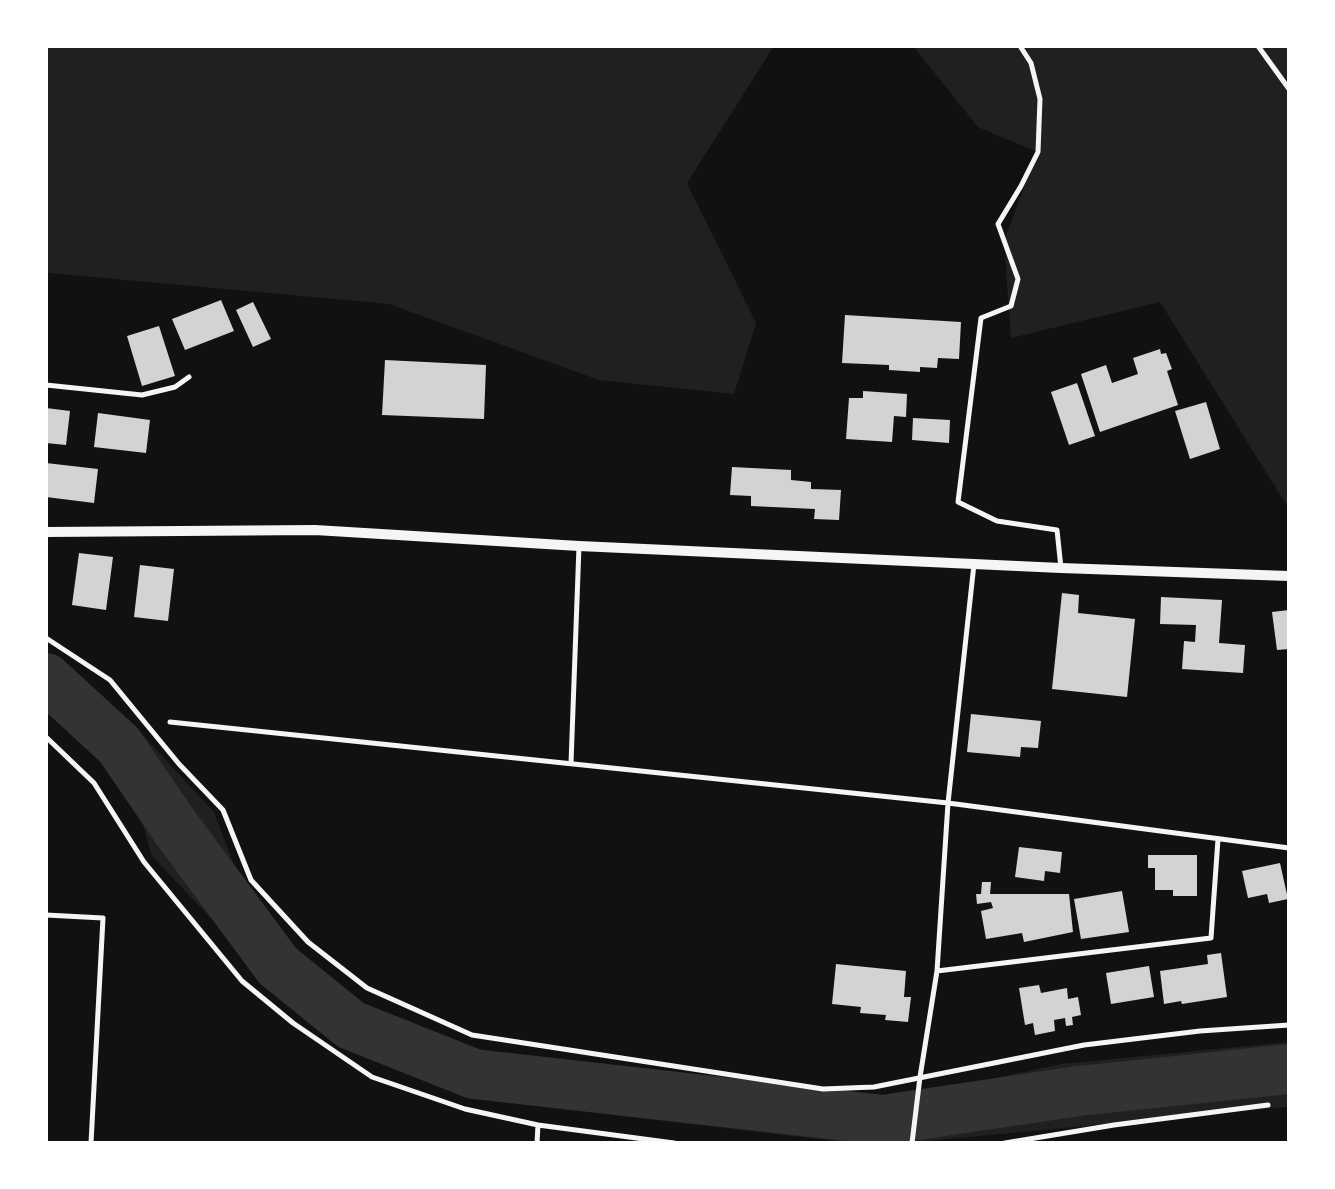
<!DOCTYPE html>
<html>
<head>
<meta charset="utf-8">
<style>
	body { margin:0 }
	#map { position:relative; width:1335px; height:1189px; overflow:hidden; background:#111; font-family:"Sofia Sans Condensed",sans-serif }
	canvas { display:block }
	.frame { position:absolute; inset:0; border:48px solid #fff; pointer-events:none }
</style>
</head>
<body>
<div id="map">
<canvas width="1335" height="1189"></canvas>
<div class="frame"></div>
</div>
<script>
const g = document.querySelector('canvas').getContext('2d');
g.lineJoin = 'round';
function fillPath(path, color) { g.fillStyle = color; g.fill(path, 'evenodd'); }
const toPath = rows => new Path2D(rows.map(r => 'M' + r).join(''));
function trace(path, color, width, dash) { g.strokeStyle = color; g.lineWidth = width; g.lineCap = dash ? 'butt' : 'round'; g.setLineDash(dash || []); g.stroke(path); }
fillPath(toPath([
	[46,46,774,46,687,183,756,323,734,394,599,380,389,304,49,273,46,266],
	[913,46,1289,46,1289,509,1160,302,1011,338,1004,241,1037,152,978,127],
	[46,666,65,675,136,728,214,812,244,891,342,998,511,1065,857,1108,1061,1064,1289,1042,1289,1110,1285,1107,907,1143,852,1143,537,1106,380,1060,267,978,152,856,128,772,46,704]
]), '#202020');
trace(toPath([
	[46,678,119,745,175,827,278,966,351,1025,474,1074,883,1120,1079,1091,1289,1069]
]), '#333', 50);
fillPath(toPath([
	[221,300,234,331,185,350,172,319],
	[253,302,271,339,253,347,236,310],
	[845,315,961,322,959,359,938,358,937,368,920,367,920,372,889,370,889,365,842,363],
	[159,326,175,376,142,386,127,336],
	[1160,349,1161,354,1166,353,1172,369,1167,371,1178,405,1100,432,1081,374,1106,365,1112,383,1138,374,1133,358],
	[385,360,486,365,484,419,382,415],
	[1077,383,1095,436,1069,445,1051,392],
	[863,391,907,394,906,417,894,416,892,442,846,439,849,398,863,398],
	[1206,402,1220,449,1190,459,1175,411],
	[46,408,70,411,66,445,46,443],
	[98,413,150,420,146,453,94,447],
	[913,418,950,420,949,443,912,440],
	[46,463,98,469,94,503,46,497],
	[732,467,791,470,791,480,811,482,811,489,841,490,839,520,814,519,815,509,751,506,751,496,730,495],
	[79,553,113,557,106,610,72,605],
	[140,565,174,569,168,621,134,617],
	[1062,593,1079,595,1078,613,1135,619,1127,697,1052,689],
	[1161,597,1222,600,1219,643,1245,645,1243,673,1182,669,1184,641,1195,642,1196,625,1160,624],
	[1289,610,1289,649,1277,650,1272,612],
	[971,714,1041,721,1038,748,1021,747,1020,757,967,752],
	[1019,847,1062,852,1060,873,1045,871,1044,881,1015,877],
	[1148,855,1197,855,1197,896,1173,896,1173,890,1155,890,1155,868,1148,868],
	[1280,863,1288,899,1269,903,1267,894,1248,898,1242,871],
	[982,882,991,882,990,894,1069,894,1073,932,1024,942,1022,933,986,939,981,911,993,908,991,902,977,904,976,894,981,894],
	[1122,891,1129,932,1081,939,1074,899],
	[1221,953,1227,997,1182,1004,1181,1001,1164,1004,1160,971,1208,964,1207,955],
	[836,964,906,971,904,997,911,997,908,1022,885,1020,886,1015,860,1013,861,1007,832,1004],
	[1149,966,1154,997,1111,1004,1106,973],
	[1039,985,1041,993,1067,988,1068,999,1078,997,1081,1015,1072,1017,1073,1025,1066,1026,1065,1018,1054,1020,1055,1031,1035,1035,1033,1023,1025,1025,1019,988]
]), '#d3d3d3');
trace(toPath([
	[1020,46,1031,63,1040,99,1038,152,1021,186,998,224,1018,279,1011,306,981,318,958,502,997,521,1057,530,1061,568],
	[1258,46,1289,89],
	[46,385,142,395,175,387,189,377],
	[46,638,110,680,179,764,223,810,251,880,308,942,367,988,472,1035,823,1089,874,1087,1084,1045,1200,1031,1289,1025],
	[170,722,948,803,1289,848],
	[46,737,94,783,144,862,242,981,293,1023,372,1077,465,1109,538,1125],
	[571,763,579,546],
	[46,915,103,918,91,1143],
	[937,971,1211,938,1218,839],
	[537,1143,538,1125,674,1143],
	[912,1143,920,1077,937,971,948,803,974,564],
	[1005,1143,1114,1125,1268,1105]
]), '#f5f5f5', 5);
trace(toPath([
	[46,532,315,530,579,546,1061,568,1289,576]
]), '#f5f5f5', 10);
</script>
</body>
</html>
